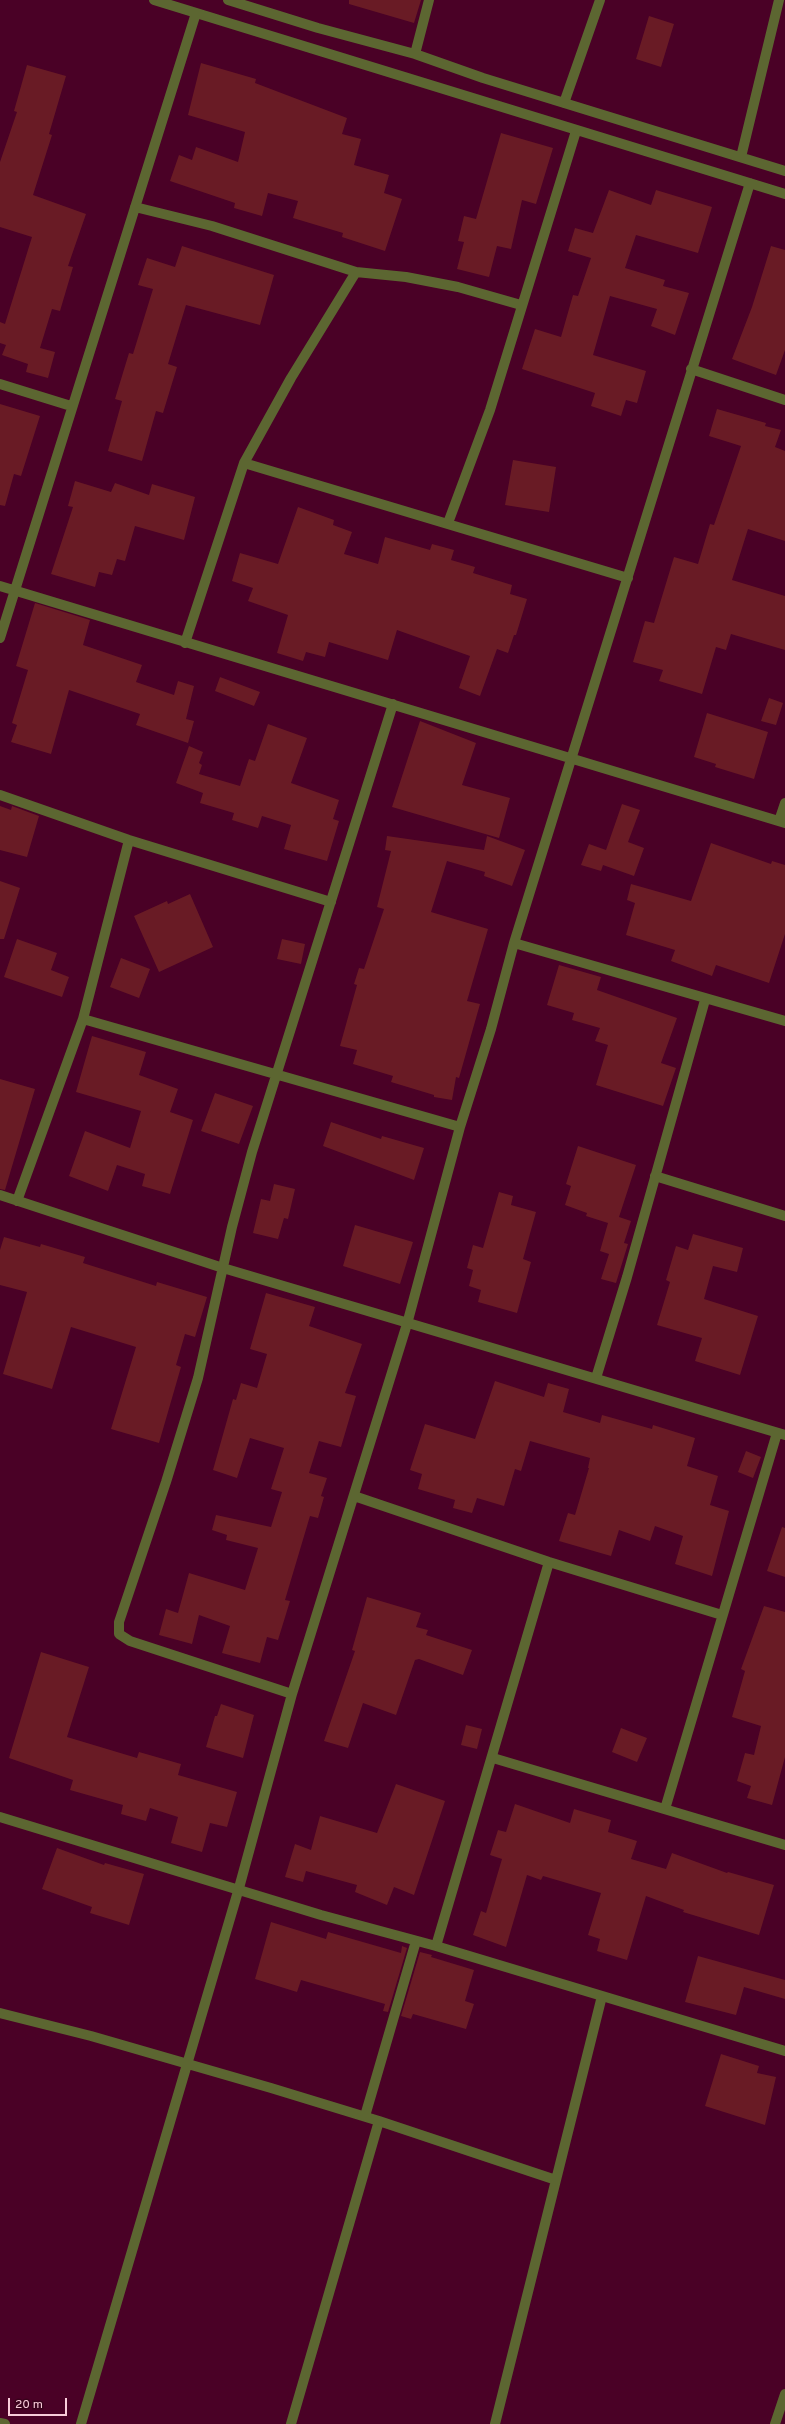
<!DOCTYPE html>
<html>
<head>
<meta charset="utf-8">
<style>
	body { margin:0 }
	#map { position:relative; width:785px; height:2424px; overflow:hidden; background:#4a0126; font-family:Overpass,sans-serif }
	canvas { display:block }
	.scale { position:absolute; left:8px; top:2398px; width:59px; height:18px; box-sizing:border-box; border:2px solid #f9ccda; border-top:0; padding-left:5px; font-size:12px; line-height:14px; white-space:nowrap; color:#f9ccda; -webkit-text-stroke:3px #39031c; paint-order:stroke }
</style>
</head>
<body>
<div id="map">
<canvas width="785" height="2424"></canvas>
<div class="scale">20 m</div>
</div>
<script>
const g = document.querySelector('canvas').getContext('2d');
g.lineJoin = 'round';
function fillPath(path, color) { g.fillStyle = color; g.fill(path, 'evenodd'); }
const toPath = rows => new Path2D(rows.map(r => 'M' + r).join(''));
function trace(path, color, width, dash) { g.strokeStyle = color; g.lineWidth = width; g.lineCap = dash ? 'butt' : 'round'; g.setLineDash(dash || []); g.stroke(path); }
fillPath(toPath([
	[349,0,421,0,414,23,349,4],
	[649,16,674,24,661,67,636,59],
	[201,63,256,79,255,83,347,118,342,134,361,139,354,165,389,175,384,193,402,199,385,251,342,237,343,233,293,218,298,201,268,193,262,216,234,208,235,203,170,181,179,155,192,160,196,147,238,162,245,132,188,115],
	[27,65,66,76,49,134,52,135,33,195,86,214,68,266,73,267,60,311,52,309,40,348,55,352,48,378,26,372,28,364,2,355,6,345,0,343,0,322,5,324,32,237,0,227,0,162,17,112,14,111],
	[501,133,553,148,536,204,522,200,511,249,497,246,489,277,457,269,464,242,458,241,464,216,476,219],
	[609,190,651,205,656,190,712,207,698,253,636,235,625,268,665,280,663,286,689,293,675,335,651,326,657,309,610,296,593,355,646,371,637,403,626,400,621,416,591,406,595,393,522,369,535,329,561,337,573,295,578,296,591,258,568,251,575,228,593,233],
	[182,246,274,275,260,325,186,305,168,364,177,367,163,413,156,411,142,461,108,451,122,401,115,399,129,353,133,354,153,289,138,285,147,258,175,267],
	[771,246,785,250,785,350,776,375,732,359,752,307],
	[0,404,40,416,21,476,14,474,5,506,0,505],
	[717,409,766,423,765,426,781,430,775,447,785,451,785,541,748,529,732,580,785,596,785,650,731,634,726,650,716,647,702,694,659,681,663,670,633,662,645,621,654,623,674,557,698,564,710,524,714,525,741,446,709,436],
	[513,460,556,467,549,512,505,505],
	[75,481,111,492,115,483,149,495,152,484,195,497,184,540,135,526,125,561,117,559,112,575,99,572,95,587,51,574,73,507,68,506],
	[298,507,334,520,333,525,352,532,344,554,378,564,385,537,430,550,432,544,454,550,451,560,475,567,473,573,512,585,510,594,527,599,516,635,514,635,508,653,497,649,480,696,459,688,470,656,397,630,388,660,329,642,325,657,306,652,303,661,277,653,288,615,248,601,253,588,232,581,240,553,278,564],
	[35,603,90,620,83,645,142,665,136,682,174,695,178,681,194,686,186,719,194,721,188,743,136,725,140,714,69,690,51,754,11,742,17,725,12,723,28,670,16,666],
	[220,677,260,692,254,706,215,691],
	[769,698,783,703,776,725,761,721],
	[707,713,768,732,754,779,715,767,716,764,694,757],
	[420,721,476,743,462,785,510,798,499,838,392,807],
	[268,724,307,738,291,783,339,800,333,819,339,821,327,861,284,849,291,825,262,816,258,828,232,820,234,813,200,803,203,793,176,783,189,746,203,752,199,763,202,765,199,774,240,786,249,759,255,761],
	[622,804,640,810,628,842,644,848,634,876,603,865,601,871,581,865,589,844,606,850],
	[0,806,11,810,12,806,39,816,27,857,0,850],
	[387,836,484,850,487,836,525,850,512,886,484,876,485,872,447,861,431,912,488,929,467,1001,480,1004,459,1078,456,1077,452,1100,434,1097,434,1095,391,1082,393,1076,353,1064,357,1050,340,1046,357,985,354,984,359,968,364,969,384,909,377,907,391,851,385,850],
	[711,843,771,864,772,861,785,865,785,934,769,983,716,965,712,976,671,961,675,950,626,935,635,903,627,900,631,884,691,901],
	[0,881,20,888,4,939,0,939],
	[190,894,213,947,159,972,134,916,167,901,168,904],
	[17,939,57,953,51,970,69,977,62,997,4,977],
	[282,939,305,944,301,964,277,959],
	[121,958,150,969,139,998,110,987],
	[559,965,601,977,597,990,677,1018,661,1063,676,1068,663,1106,596,1085,608,1045,595,1041,600,1028,572,1020,574,1013,547,1005],
	[92,1036,146,1052,139,1075,178,1089,170,1112,193,1120,170,1194,142,1186,145,1174,117,1165,108,1191,69,1176,85,1131,130,1148,141,1111,76,1092],
	[0,1079,35,1089,5,1190,0,1189],
	[215,1093,253,1106,239,1144,201,1131],
	[331,1122,381,1139,382,1136,424,1148,414,1180,323,1146],
	[578,1146,636,1165,619,1217,631,1221,624,1243,628,1244,616,1283,601,1279,609,1254,600,1251,608,1223,586,1216,587,1213,565,1205,571,1186,566,1184],
	[274,1184,295,1189,288,1219,284,1218,278,1239,253,1233,261,1199,270,1201],
	[499,1192,513,1196,511,1205,536,1212,523,1259,531,1262,517,1313,478,1302,481,1290,469,1286,473,1270,467,1268,473,1245,483,1248],
	[355,1225,413,1242,400,1284,343,1266],
	[693,1234,743,1248,737,1272,713,1266,704,1299,758,1316,740,1375,695,1361,702,1338,657,1325,670,1282,666,1280,676,1246,688,1250],
	[4,1237,40,1247,41,1244,85,1257,83,1263,156,1286,157,1282,207,1297,195,1337,185,1334,176,1365,181,1367,159,1443,111,1429,136,1347,71,1327,52,1389,3,1374,27,1292,0,1285,0,1250],
	[266,1293,315,1307,309,1326,362,1344,345,1393,356,1396,341,1447,319,1441,309,1473,327,1478,321,1496,324,1497,318,1518,310,1516,285,1600,290,1601,278,1640,267,1637,260,1663,222,1653,230,1626,199,1615,192,1644,159,1635,166,1609,178,1613,189,1573,245,1590,258,1548,226,1540,227,1535,212,1530,216,1515,271,1527,282,1492,271,1489,284,1448,250,1438,237,1478,213,1470,233,1399,236,1400,241,1383,257,1388,267,1354,250,1349],
	[495,1381,544,1397,548,1383,569,1389,563,1412,600,1423,602,1415,652,1429,653,1425,695,1438,687,1466,718,1476,710,1505,729,1511,712,1576,675,1564,683,1536,655,1526,650,1541,619,1530,611,1556,559,1541,568,1513,575,1515,589,1468,588,1468,590,1458,530,1441,521,1471,515,1469,504,1506,477,1498,472,1513,453,1508,455,1500,418,1489,422,1474,410,1470,425,1424,475,1439],
	[746,1451,761,1457,753,1478,738,1472],
	[782,1527,785,1528,785,1577,767,1571],
	[367,1597,421,1613,416,1627,428,1630,426,1635,472,1650,463,1675,419,1659,415,1660,396,1715,363,1703,348,1748,324,1741,355,1651,352,1650],
	[764,1606,785,1612,785,1757,772,1805,747,1798,751,1786,737,1781,745,1753,754,1755,761,1726,732,1717,745,1671,741,1669],
	[41,1652,89,1667,67,1737,137,1758,139,1752,181,1764,178,1775,237,1792,227,1827,210,1823,202,1852,171,1843,178,1817,150,1808,146,1821,121,1814,123,1805,70,1790,73,1780,9,1758],
	[221,1704,254,1715,243,1758,206,1747,215,1716,217,1716],
	[466,1725,482,1729,477,1749,461,1745],
	[621,1728,647,1738,637,1762,612,1752],
	[396,1784,445,1801,414,1895,394,1887,387,1905,355,1892,357,1885,306,1871,303,1882,285,1877,295,1844,311,1850,320,1816,377,1833],
	[515,1804,570,1823,574,1809,611,1820,608,1832,637,1841,631,1859,666,1869,672,1853,727,1873,728,1872,774,1885,759,1935,683,1912,684,1910,646,1896,627,1960,597,1951,600,1939,588,1935,601,1893,543,1876,541,1880,527,1875,506,1947,473,1935,481,1911,486,1913,502,1859,490,1855,498,1830,506,1832],
	[57,1848,104,1865,105,1863,144,1874,129,1925,90,1913,92,1907,42,1889],
	[271,1922,326,1939,328,1932,401,1953,402,1946,407,1948,388,2012,383,2011,385,2004,301,1980,297,1992,255,1979],
	[420,1952,432,1955,431,1957,474,1970,465,2001,474,2004,466,2029,413,2014,411,2019,401,2016],
	[698,1956,785,1980,785,1999,744,1987,736,2015,685,2002],
	[721,2054,759,2066,757,2073,776,2077,765,2125,705,2106]
]), '#691b25');
trace(toPath([
	[154,0,785,194],
	[228,0,318,28,415,54,483,78,785,171],
	[415,54,429,0],
	[564,103,600,0],
	[741,157,779,0],
	[135,207,212,226,356,272,406,277,458,287,521,305],
	[691,369,785,400],
	[0,384,71,406],
	[244,463,628,578],
	[448,523,490,410,576,131],
	[0,586,785,823],
	[0,638,196,13],
	[185,643,244,463,291,378,356,272],
	[0,795,129,840,331,902],
	[779,821,785,803],
	[514,943,785,1021],
	[83,1019,460,1127],
	[655,1176,785,1216],
	[0,1195,223,1268,785,1435],
	[17,1201,83,1019,129,840],
	[596,1378,627,1277,705,1000],
	[354,1496,549,1562,722,1615],
	[292,1694,130,1641,119,1634,119,1622,166,1482,198,1378,232,1227,252,1152,393,704],
	[493,1758,785,1845],
	[665,1809,777,1433],
	[0,1817,321,1915,436,1946,785,2051],
	[436,1946,549,1562],
	[0,2013,91,2036,271,2088,379,2121,556,2180],
	[365,2116,416,1941],
	[0,2423,5,2424],
	[81,2424,239,1888,292,1694,407,1324,460,1127,491,1029,514,943,750,183],
	[291,2424,379,2121],
	[495,2424,602,1996],
	[775,2424,785,2394]
]), '#5c6631', 10);
</script>
</body>
</html>
